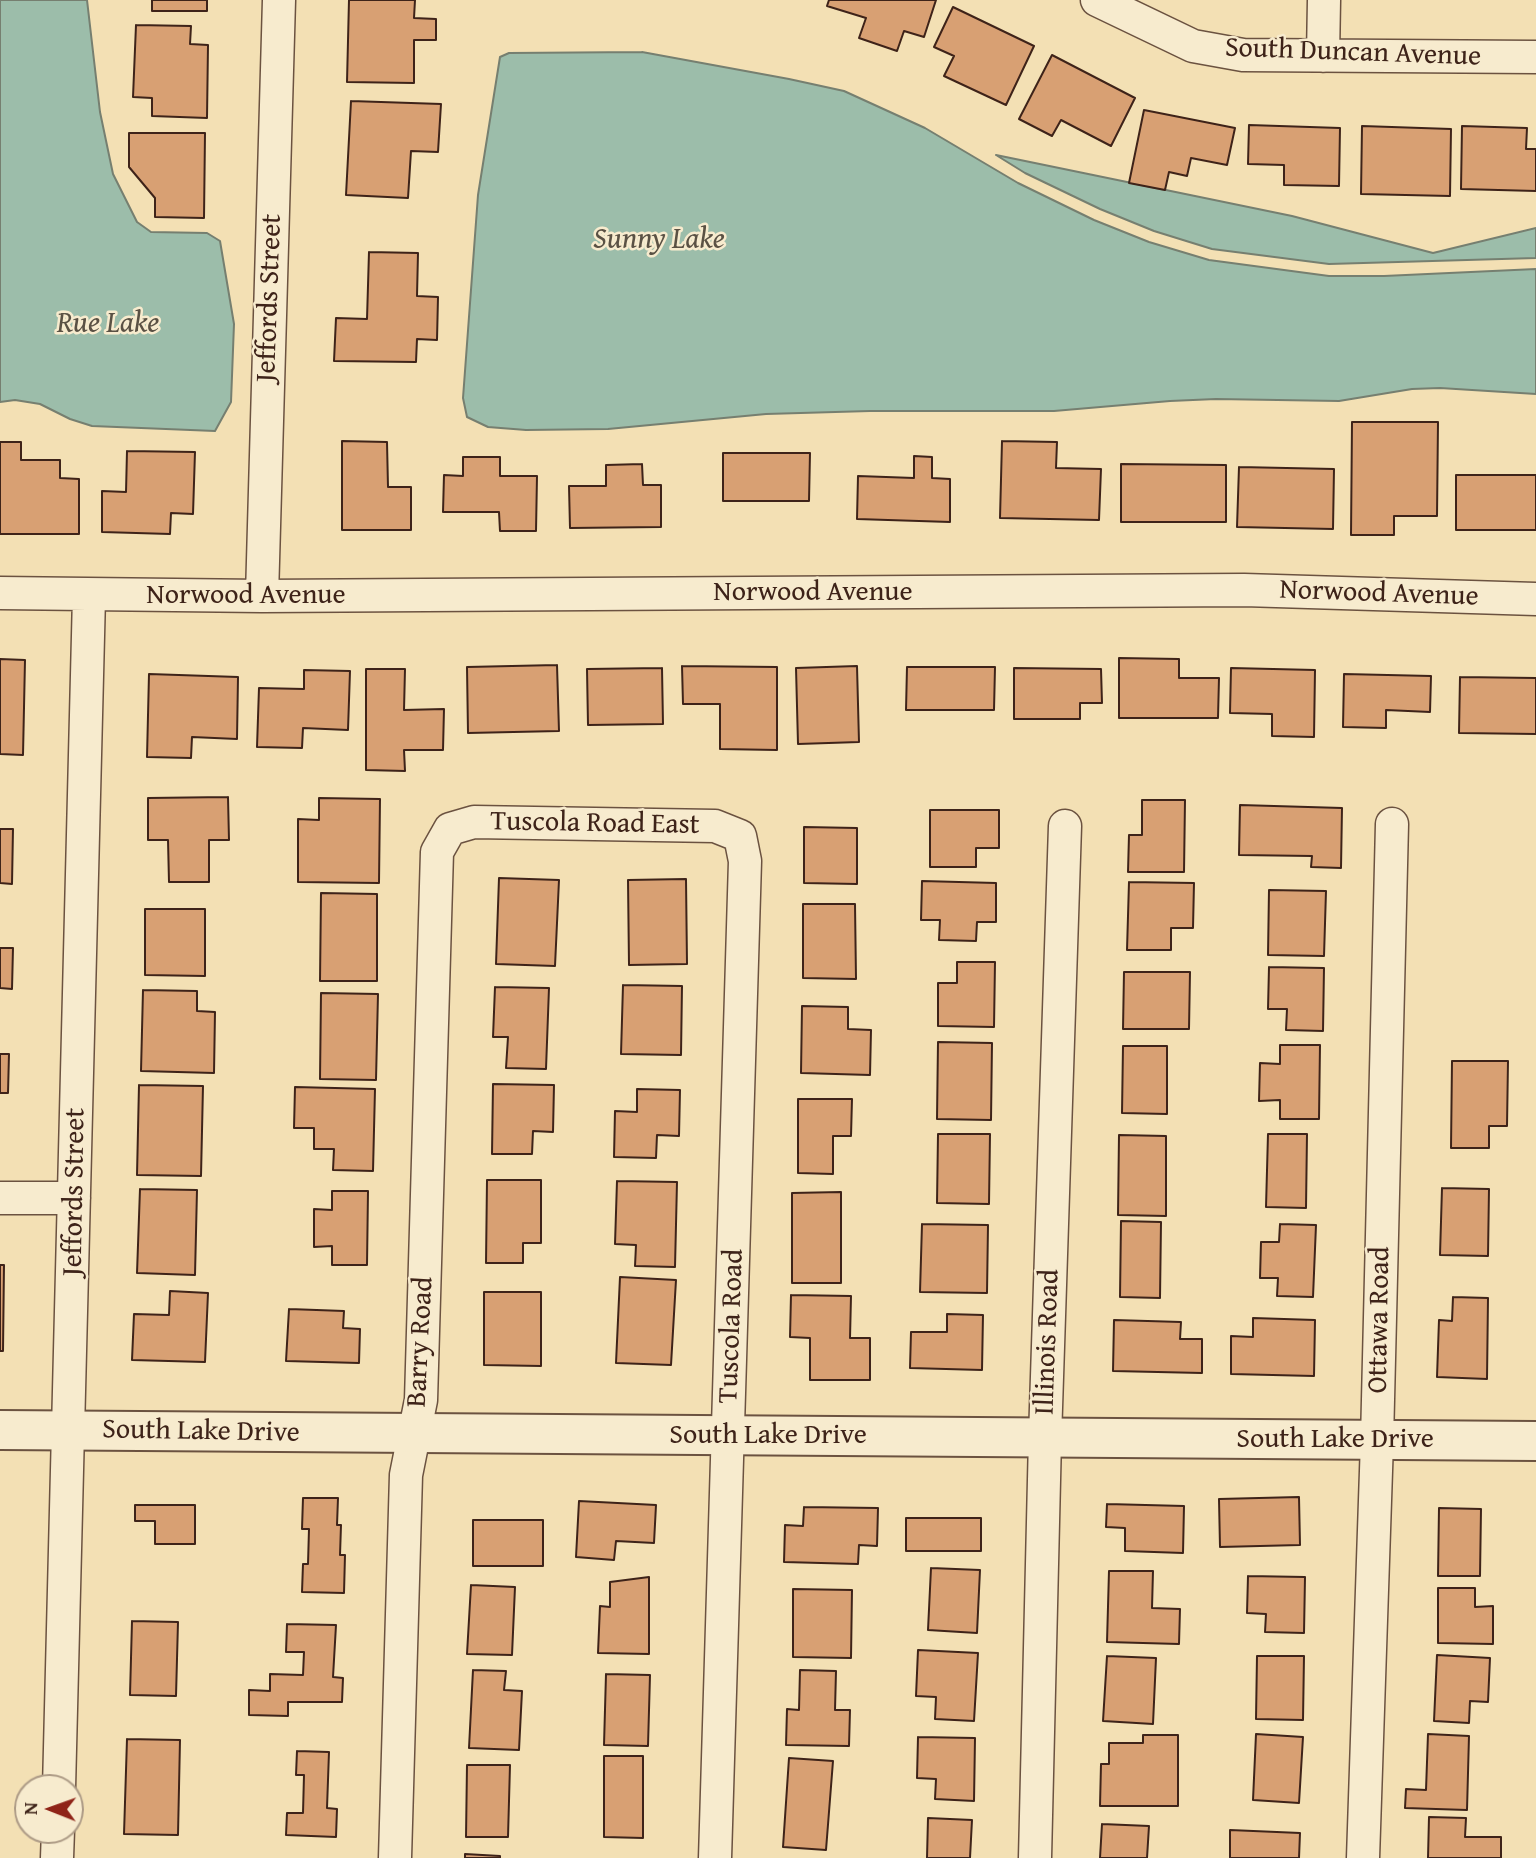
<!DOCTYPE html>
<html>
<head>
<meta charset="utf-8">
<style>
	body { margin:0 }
	#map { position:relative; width:1536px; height:1858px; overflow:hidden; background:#f3e0b4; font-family:"Gentium Book Plus",serif }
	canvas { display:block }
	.north { position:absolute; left:14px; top:1774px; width:70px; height:70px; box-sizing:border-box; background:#f7ebce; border:2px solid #ad9b86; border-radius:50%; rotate:271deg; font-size:19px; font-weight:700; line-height:28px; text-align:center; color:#3e2319 }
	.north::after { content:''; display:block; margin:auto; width:24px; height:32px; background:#8f2418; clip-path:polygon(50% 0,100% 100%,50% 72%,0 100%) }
</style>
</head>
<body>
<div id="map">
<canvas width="1536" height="1858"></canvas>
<div class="north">N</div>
</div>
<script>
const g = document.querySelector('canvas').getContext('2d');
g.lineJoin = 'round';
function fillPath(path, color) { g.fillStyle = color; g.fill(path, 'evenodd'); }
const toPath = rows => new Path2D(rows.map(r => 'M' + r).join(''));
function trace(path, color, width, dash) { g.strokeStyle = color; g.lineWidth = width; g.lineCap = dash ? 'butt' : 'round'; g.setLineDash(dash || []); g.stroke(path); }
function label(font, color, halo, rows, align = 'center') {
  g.font = font + ' "Gentium Book Plus",serif'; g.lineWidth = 5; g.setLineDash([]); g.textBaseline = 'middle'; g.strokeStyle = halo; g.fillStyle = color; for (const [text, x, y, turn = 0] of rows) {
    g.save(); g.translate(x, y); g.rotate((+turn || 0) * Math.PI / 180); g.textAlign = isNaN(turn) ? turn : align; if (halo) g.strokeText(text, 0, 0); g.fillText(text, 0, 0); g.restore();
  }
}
const water = toPath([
	[0,0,87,0,100,112,113,174,137,222,151,232,207,233,220,241,234,324,231,402,215,431,92,426,70,419,40,404,15,400,0,402,0,0],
	[642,52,789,79,844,91,925,128,1018,183,1094,220,1149,242,1209,260,1329,276,1384,276,1536,269,1536,394,1440,388,1412,389,1339,401,1216,399,1170,401,1054,411,870,411,766,414,608,429,526,430,488,427,467,417,463,398,478,195,500,57,509,53,642,52],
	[996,155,1292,216,1433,253,1536,228,1536,258,1329,264,1212,249,1154,231,1100,209,1025,173,996,155]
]);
fillPath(water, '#9cbdaa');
trace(water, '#767f70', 2);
const building = toPath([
	[152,0,207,0,207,11,152,11,152,0],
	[349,0,415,0,414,18,436,19,436,40,414,40,414,83,347,82,349,0],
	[829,0,936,0,924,37,904,31,897,51,859,38,866,18,827,6,829,0],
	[953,7,1034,46,1006,105,944,76,954,56,934,47,953,7],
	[136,25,191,26,190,44,208,45,207,118,152,116,152,98,133,97,136,25],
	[1052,55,1135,98,1111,146,1061,120,1052,136,1019,119,1052,55],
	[351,101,441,104,438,152,411,151,408,198,346,195,351,101],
	[1144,110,1235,128,1227,165,1191,158,1187,176,1169,172,1165,190,1129,183,1144,110],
	[1249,125,1340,128,1339,186,1284,185,1284,165,1248,164,1249,125],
	[1362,126,1451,129,1450,196,1361,194,1362,126],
	[1462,126,1527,128,1526,149,1536,149,1536,191,1461,189,1462,126],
	[129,133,205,133,204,218,155,217,155,198,129,167,129,133],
	[369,252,418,253,417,296,438,297,437,340,417,339,416,362,334,361,336,318,367,319,369,252],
	[1352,422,1438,422,1437,516,1394,516,1394,535,1351,535,1352,422],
	[342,441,387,442,388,487,411,487,411,530,342,530,342,441],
	[1002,441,1057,442,1056,468,1101,469,1099,520,1000,518,1002,441],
	[0,442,21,442,21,460,60,460,60,478,79,479,79,534,0,534,0,442],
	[127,451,195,452,193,514,171,513,170,534,102,532,102,491,126,492,127,451],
	[723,453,810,453,809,501,723,501,723,453],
	[914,456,932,457,932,478,950,479,950,522,857,519,858,476,914,478,914,456],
	[463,457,500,457,500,476,537,476,536,531,500,531,499,512,443,512,444,475,463,476,463,457],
	[642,464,643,485,661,485,661,527,570,528,569,486,606,486,606,465,642,464],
	[1121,464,1226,465,1226,522,1121,522,1121,464],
	[1239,467,1334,469,1333,529,1237,527,1239,467],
	[1456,475,1536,475,1536,530,1456,530,1456,475],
	[1119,658,1179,659,1179,678,1219,678,1218,718,1119,718,1119,658],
	[0,659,25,660,23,755,0,754,0,659],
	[557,665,559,731,468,733,467,667,557,665],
	[682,666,777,667,777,750,720,749,720,704,683,704,682,666],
	[857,666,859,742,798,744,796,668,857,666],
	[907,667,995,667,994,710,906,710,907,667],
	[662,668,663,724,588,725,587,669,662,668],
	[1014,668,1101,669,1102,703,1080,703,1080,719,1014,719,1014,668],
	[1231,668,1315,670,1314,737,1272,736,1272,714,1230,713,1231,668],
	[366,669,405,669,404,710,444,709,443,750,404,750,405,771,366,770,366,669],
	[304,670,350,671,348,730,303,728,302,748,257,747,259,688,304,689,304,670],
	[149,674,238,677,237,739,192,737,191,758,147,757,149,674],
	[1344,674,1431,676,1430,712,1386,710,1386,728,1343,727,1344,674],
	[1460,677,1536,678,1536,734,1459,733,1460,677],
	[228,797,229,840,209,840,209,882,169,882,168,840,148,840,148,798,228,797],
	[319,798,380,799,379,883,298,882,298,819,319,820,319,798],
	[1142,800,1185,800,1184,872,1128,872,1129,835,1142,835,1142,800],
	[1240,805,1342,808,1341,868,1311,867,1312,856,1239,855,1240,805],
	[930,810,999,810,999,848,976,848,976,867,930,867,930,810],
	[804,827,857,828,857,884,804,883,804,827],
	[0,829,13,829,12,884,0,883,0,829],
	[499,878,559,880,555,966,496,964,499,878],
	[686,879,687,964,629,965,628,880,686,879],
	[922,881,996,883,996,922,977,922,976,941,939,940,940,920,921,920,922,881],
	[1129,882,1194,883,1193,928,1171,928,1171,950,1127,950,1129,882],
	[1269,890,1326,891,1324,956,1268,955,1269,890],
	[321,893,377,894,377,981,320,981,321,893],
	[803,904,855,904,856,979,803,978,803,904],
	[145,909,205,909,205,976,145,975,145,909],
	[0,948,13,948,12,989,0,988,0,948],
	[957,962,995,962,994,1027,938,1026,938,983,957,983,957,962],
	[1269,967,1324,968,1323,1031,1286,1030,1287,1009,1268,1009,1269,967],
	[1124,972,1190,972,1189,1029,1123,1029,1124,972],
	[623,985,682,986,681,1055,621,1054,623,985],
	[495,987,549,988,546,1069,506,1068,508,1037,493,1037,495,987],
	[143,990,197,991,197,1011,215,1012,214,1073,141,1071,143,990],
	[321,993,378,994,376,1080,320,1079,321,993],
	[802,1006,848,1007,848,1029,871,1030,870,1075,801,1073,802,1006],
	[938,1042,992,1043,991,1120,937,1119,938,1042],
	[1280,1045,1320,1045,1319,1119,1280,1119,1280,1100,1259,1101,1260,1063,1280,1064,1280,1045],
	[1123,1046,1167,1046,1167,1114,1122,1113,1123,1046],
	[0,1054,9,1054,8,1093,0,1093,0,1054],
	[1452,1061,1508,1061,1507,1126,1489,1126,1489,1148,1451,1148,1452,1061],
	[493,1084,554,1085,553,1132,533,1131,532,1154,492,1154,493,1084],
	[139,1085,203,1086,201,1176,137,1175,139,1085],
	[295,1087,375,1089,373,1171,333,1170,334,1149,314,1149,314,1128,294,1128,295,1087],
	[637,1089,680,1090,679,1136,657,1135,656,1158,614,1157,615,1111,637,1112,637,1089],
	[798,1099,852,1099,851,1136,833,1136,833,1174,798,1173,798,1099],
	[938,1134,990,1134,989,1204,937,1203,938,1134],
	[1268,1134,1307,1134,1306,1208,1266,1207,1268,1134],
	[1119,1135,1166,1136,1166,1216,1118,1215,1119,1135],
	[487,1180,541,1180,541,1243,523,1243,523,1263,486,1263,487,1180],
	[617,1181,677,1182,675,1267,635,1266,636,1245,615,1244,617,1181],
	[1442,1188,1489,1189,1488,1256,1440,1255,1442,1188],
	[140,1189,197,1190,195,1275,137,1273,140,1189],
	[332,1191,368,1191,367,1265,332,1265,332,1246,314,1247,314,1209,332,1210,332,1191],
	[841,1192,841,1283,792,1283,792,1193,841,1192],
	[1121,1221,1161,1222,1160,1298,1120,1297,1121,1221],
	[922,1224,988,1225,987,1293,920,1292,922,1224],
	[1280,1224,1316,1225,1313,1297,1277,1296,1278,1278,1260,1278,1261,1242,1279,1242,1280,1224],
	[0,1265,4,1265,3,1351,0,1351,0,1265],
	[620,1277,676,1280,671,1365,616,1363,620,1277],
	[170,1291,208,1293,205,1362,132,1360,134,1314,169,1315,170,1291],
	[484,1292,541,1292,541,1366,484,1365,484,1292],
	[791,1295,851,1296,850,1338,870,1338,870,1380,810,1380,810,1338,790,1337,791,1295],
	[1453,1297,1488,1298,1487,1379,1437,1377,1439,1320,1452,1321,1453,1297],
	[289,1309,344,1311,343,1328,360,1329,359,1363,286,1361,289,1309],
	[947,1314,983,1315,982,1370,910,1368,911,1332,947,1332,947,1314],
	[1253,1318,1315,1320,1314,1376,1231,1374,1231,1336,1253,1337,1253,1318],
	[1114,1320,1181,1322,1180,1339,1202,1339,1202,1373,1113,1371,1114,1320],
	[1299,1497,1300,1545,1220,1547,1219,1499,1299,1497],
	[303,1498,338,1498,337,1525,341,1525,340,1555,345,1555,344,1593,302,1592,303,1564,308,1564,309,1529,302,1529,303,1498],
	[579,1501,656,1505,654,1543,616,1541,614,1560,576,1557,579,1501],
	[1107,1504,1184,1506,1183,1553,1125,1551,1125,1528,1106,1527,1107,1504],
	[135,1505,195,1505,195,1544,155,1544,155,1521,135,1521,135,1505],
	[804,1507,878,1508,877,1546,859,1545,858,1564,784,1562,785,1525,803,1526,804,1507],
	[1439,1508,1481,1509,1480,1576,1438,1576,1439,1508],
	[906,1518,981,1518,981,1551,906,1551,906,1518],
	[473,1520,543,1520,543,1566,473,1566,473,1520],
	[931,1568,980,1570,977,1633,928,1630,931,1568],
	[1109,1571,1153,1571,1152,1608,1180,1609,1179,1644,1107,1642,1109,1571],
	[1248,1576,1305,1577,1304,1633,1265,1632,1266,1614,1247,1613,1248,1576],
	[649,1577,649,1654,598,1653,600,1606,610,1607,610,1582,649,1577],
	[471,1585,515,1587,512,1655,467,1654,471,1585],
	[1438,1588,1475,1588,1475,1607,1493,1606,1493,1644,1438,1643,1438,1588],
	[793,1589,852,1590,851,1658,793,1657,793,1589],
	[132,1621,178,1622,176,1696,130,1695,132,1621],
	[287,1624,336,1625,333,1677,343,1678,342,1702,288,1702,288,1716,249,1715,249,1690,270,1691,270,1674,303,1675,304,1652,286,1652,287,1624],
	[918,1650,978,1653,974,1721,935,1719,936,1697,916,1696,918,1650],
	[1437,1655,1490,1658,1488,1702,1470,1701,1469,1723,1434,1721,1437,1655],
	[1107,1656,1156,1658,1153,1724,1103,1721,1107,1656],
	[1257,1656,1304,1656,1303,1720,1256,1719,1257,1656],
	[473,1670,506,1671,504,1690,522,1691,519,1750,469,1748,473,1670],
	[800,1670,836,1671,835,1710,850,1710,849,1746,786,1745,787,1709,799,1710,800,1670],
	[606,1674,650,1675,648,1746,604,1745,606,1674],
	[1256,1734,1303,1737,1299,1803,1253,1800,1256,1734],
	[1428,1734,1469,1736,1467,1810,1405,1808,1406,1789,1426,1790,1428,1734],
	[1143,1735,1178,1735,1178,1806,1100,1806,1101,1764,1109,1764,1109,1743,1143,1743,1143,1735],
	[918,1737,975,1738,974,1801,935,1799,936,1779,917,1778,918,1737],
	[127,1739,180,1740,178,1835,124,1834,127,1739],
	[297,1751,329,1752,327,1808,337,1809,336,1837,286,1835,287,1813,303,1813,304,1775,296,1775,297,1751],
	[604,1756,643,1756,643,1838,604,1837,604,1756],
	[789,1758,833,1761,826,1850,783,1847,789,1758],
	[467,1765,510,1765,508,1837,466,1837,467,1765],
	[1429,1817,1466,1818,1465,1837,1501,1837,1501,1858,1428,1858,1429,1817],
	[928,1818,972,1820,970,1858,927,1858,928,1818],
	[1102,1824,1149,1826,1147,1858,1100,1858,1102,1824],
	[1230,1830,1300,1833,1299,1858,1230,1858,1230,1830],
	[465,1854,500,1856,500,1858,465,1858,465,1854]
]);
fillPath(building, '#d8a073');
trace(building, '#3e2319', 2);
const minor = toPath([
	[1097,0,1193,46,1243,55,1536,57],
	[1323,56,1324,0],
	[0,593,262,596,1244,590,1536,599],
	[262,596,279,0],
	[0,1198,74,1198],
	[59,1788,89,596],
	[57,1858,58,1830],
	[395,1858,406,1475,421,1400,437,852,450,829,474,822,715,826,740,836,745,861,715,1858],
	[1035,1858,1045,1438,1065,826],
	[1363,1858,1377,1441,1392,824]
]);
const tertiary = toPath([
	[0,1430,1536,1441]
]);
trace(minor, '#6b5240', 35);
trace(tertiary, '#6b5240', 42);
trace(minor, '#f7ebce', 32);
trace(tertiary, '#f7ebce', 38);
label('28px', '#3e2319', '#f7ebce', [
	["South Duncan Avenue",1353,53,2],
	["Jeffords Street",270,298,-88],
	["Norwood Avenue",813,593],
	["Norwood Avenue",1379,594,2],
	["Norwood Avenue",246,596],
	["Tuscola Road East",595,824,1],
	["Jeffords Street",75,1192,-89],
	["Ottawa Road",1380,1320,-89],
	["Tuscola Road",732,1326,-88],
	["Barry Road",421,1342,-87],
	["Illinois Road",1048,1342,-88],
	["South Lake Drive",201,1432,1],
	["South Lake Drive",768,1436],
	["South Lake Drive",1335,1440]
]);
label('italic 30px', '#5a5144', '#f7ebce', [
	["Sunny Lake",659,240],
	["Rue Lake",108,324]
]);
</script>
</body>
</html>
